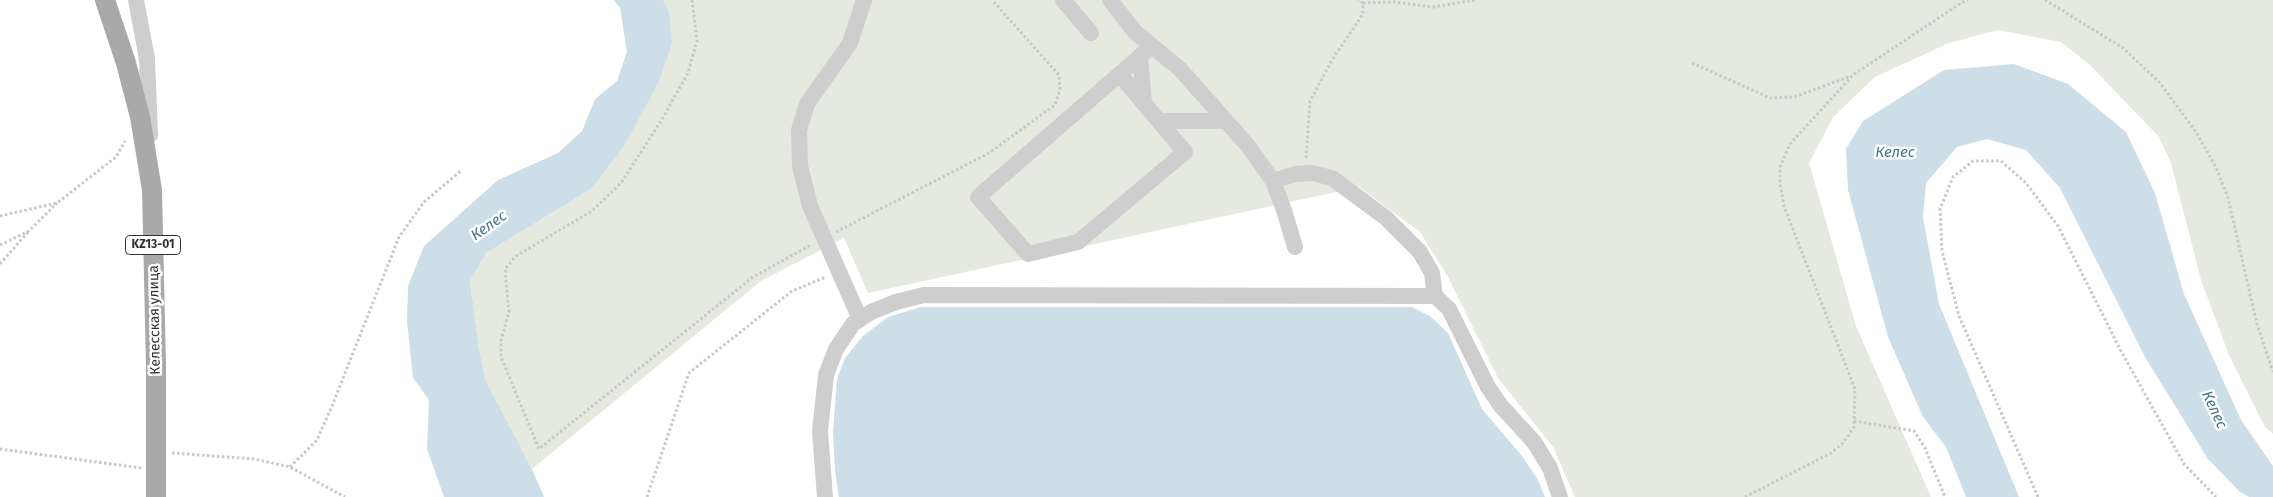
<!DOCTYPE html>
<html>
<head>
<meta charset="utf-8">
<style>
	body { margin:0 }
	canvas { display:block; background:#fff }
</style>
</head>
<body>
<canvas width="2273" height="497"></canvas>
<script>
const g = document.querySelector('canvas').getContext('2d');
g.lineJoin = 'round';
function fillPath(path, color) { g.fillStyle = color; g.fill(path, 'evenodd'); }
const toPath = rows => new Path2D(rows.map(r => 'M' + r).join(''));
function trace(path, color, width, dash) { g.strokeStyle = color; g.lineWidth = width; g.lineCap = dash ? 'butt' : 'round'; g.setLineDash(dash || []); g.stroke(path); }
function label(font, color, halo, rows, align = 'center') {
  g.font = font + ' "Fira Sans",sans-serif'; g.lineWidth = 5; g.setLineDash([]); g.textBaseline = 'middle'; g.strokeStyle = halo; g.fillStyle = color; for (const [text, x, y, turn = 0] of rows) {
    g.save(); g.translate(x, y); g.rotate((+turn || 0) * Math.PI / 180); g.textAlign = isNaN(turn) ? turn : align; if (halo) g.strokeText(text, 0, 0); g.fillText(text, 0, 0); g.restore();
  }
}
fillPath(toPath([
	[663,0,2273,0,2273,434,2265,427,2229,355,2201,280,2171,163,2159,137,2090,65,2061,42,1998,30,1949,43,1875,77,1833,117,1809,163,1856,326,1931,497,1575,497,1553,447,1498,378,1448,277,1420,232,1359,187,868,293,844,238,761,281,532,469,486,381,479,349,470,281,486,253,591,189,669,12]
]), '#e5e9de');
fillPath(toPath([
	[614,0,663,0,669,12,672,43,659,81,624,146,591,189,486,253,470,281,479,349,486,381,532,469,544,497,444,497,427,449,429,400,413,378,407,321,408,286,424,246,498,180,558,153,582,131,595,99,617,81,627,52,620,8],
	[2014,64,2068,84,2126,132,2155,193,2184,294,2241,420,2273,466,2273,497,2249,497,2239,491,2208,459,2145,357,2060,188,2026,150,1987,139,1957,147,1926,183,1923,217,1939,304,2019,497,1966,497,1946,447,1923,417,1888,337,1848,190,1846,149,1863,121,1944,70],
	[921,307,1412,307,1430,316,1448,333,1482,409,1522,456,1537,478,1545,497,839,497,835,471,833,432,837,379,845,358,863,336,888,317]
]), '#cddee8');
trace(toPath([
	[692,0,697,41,688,73,661,121,621,183,592,211,516,256,505,269,509,312,501,340,501,357,539,449,753,277,811,245],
	[2045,0,2123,48,2160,83,2196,132,2216,167,2228,198,2257,324,2273,372],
	[1363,3,1395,2,1433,7,1475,0],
	[1692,63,1770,98,1794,97,1851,76],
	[1306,158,1310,101,1332,60,1363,14,1363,3,1358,0],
	[0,216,57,203,116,157,125,141],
	[836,232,989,153,1055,105,1060,89,1059,75,992,0],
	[0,245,29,231,57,203],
	[0,264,28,232],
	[1854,421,1914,431,1925,448,1945,497],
	[0,449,141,468],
	[172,453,254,459,290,467,345,497],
	[290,467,317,440,332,406,399,237,424,202,462,170],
	[647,497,689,373,792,291,826,277],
	[1745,497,1831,453,1843,443,1854,427,1855,389,1784,206,1780,183,1780,167,1790,144,1853,75,1961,3,1968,0],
	[2038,497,1959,316,1942,251,1940,209,1953,177,1973,161,2001,161,2026,183,2058,226,2121,351,2184,464,2216,497]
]), '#c8c8c8', 3, [2.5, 2.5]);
trace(toPath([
	[136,0,147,59,150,135],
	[1063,0,1091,33],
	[1110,0,1135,32,1180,69,1249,147,1273,181,1284,210,1295,247],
	[1140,56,1144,103],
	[1120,75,1185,152,1078,242,1028,254,978,197,1152,46],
	[1159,121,1226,121],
	[1273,181,1295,174,1312,173,1332,178,1386,218,1420,252,1432,273,1435,296,1449,309,1488,387,1501,406,1534,442,1550,468,1560,497],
	[860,319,810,206,800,166,799,130,807,104,850,43,864,0],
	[825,497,820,431,826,375,836,349,853,324,871,312,896,302,924,295,1435,296]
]), '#cecece', 16);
trace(toPath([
	[105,0,126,63,140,117,152,190,156,366,156,497]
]), '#a9a9a9', 20);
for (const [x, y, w] of [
	[153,245,55]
]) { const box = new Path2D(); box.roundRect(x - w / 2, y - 9.5, w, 19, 4); g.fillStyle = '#fff'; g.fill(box); trace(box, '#313131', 1); }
label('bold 12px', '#313131', null, [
	["KZ13-01",153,245]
]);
label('14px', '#313131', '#fff', [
	["Келесская улица",155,320,-91]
]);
label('italic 15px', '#47738c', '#fff', [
	["Келес",1895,153],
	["Келес",489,226,-35],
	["Келес",2214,410,65]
]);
</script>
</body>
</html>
